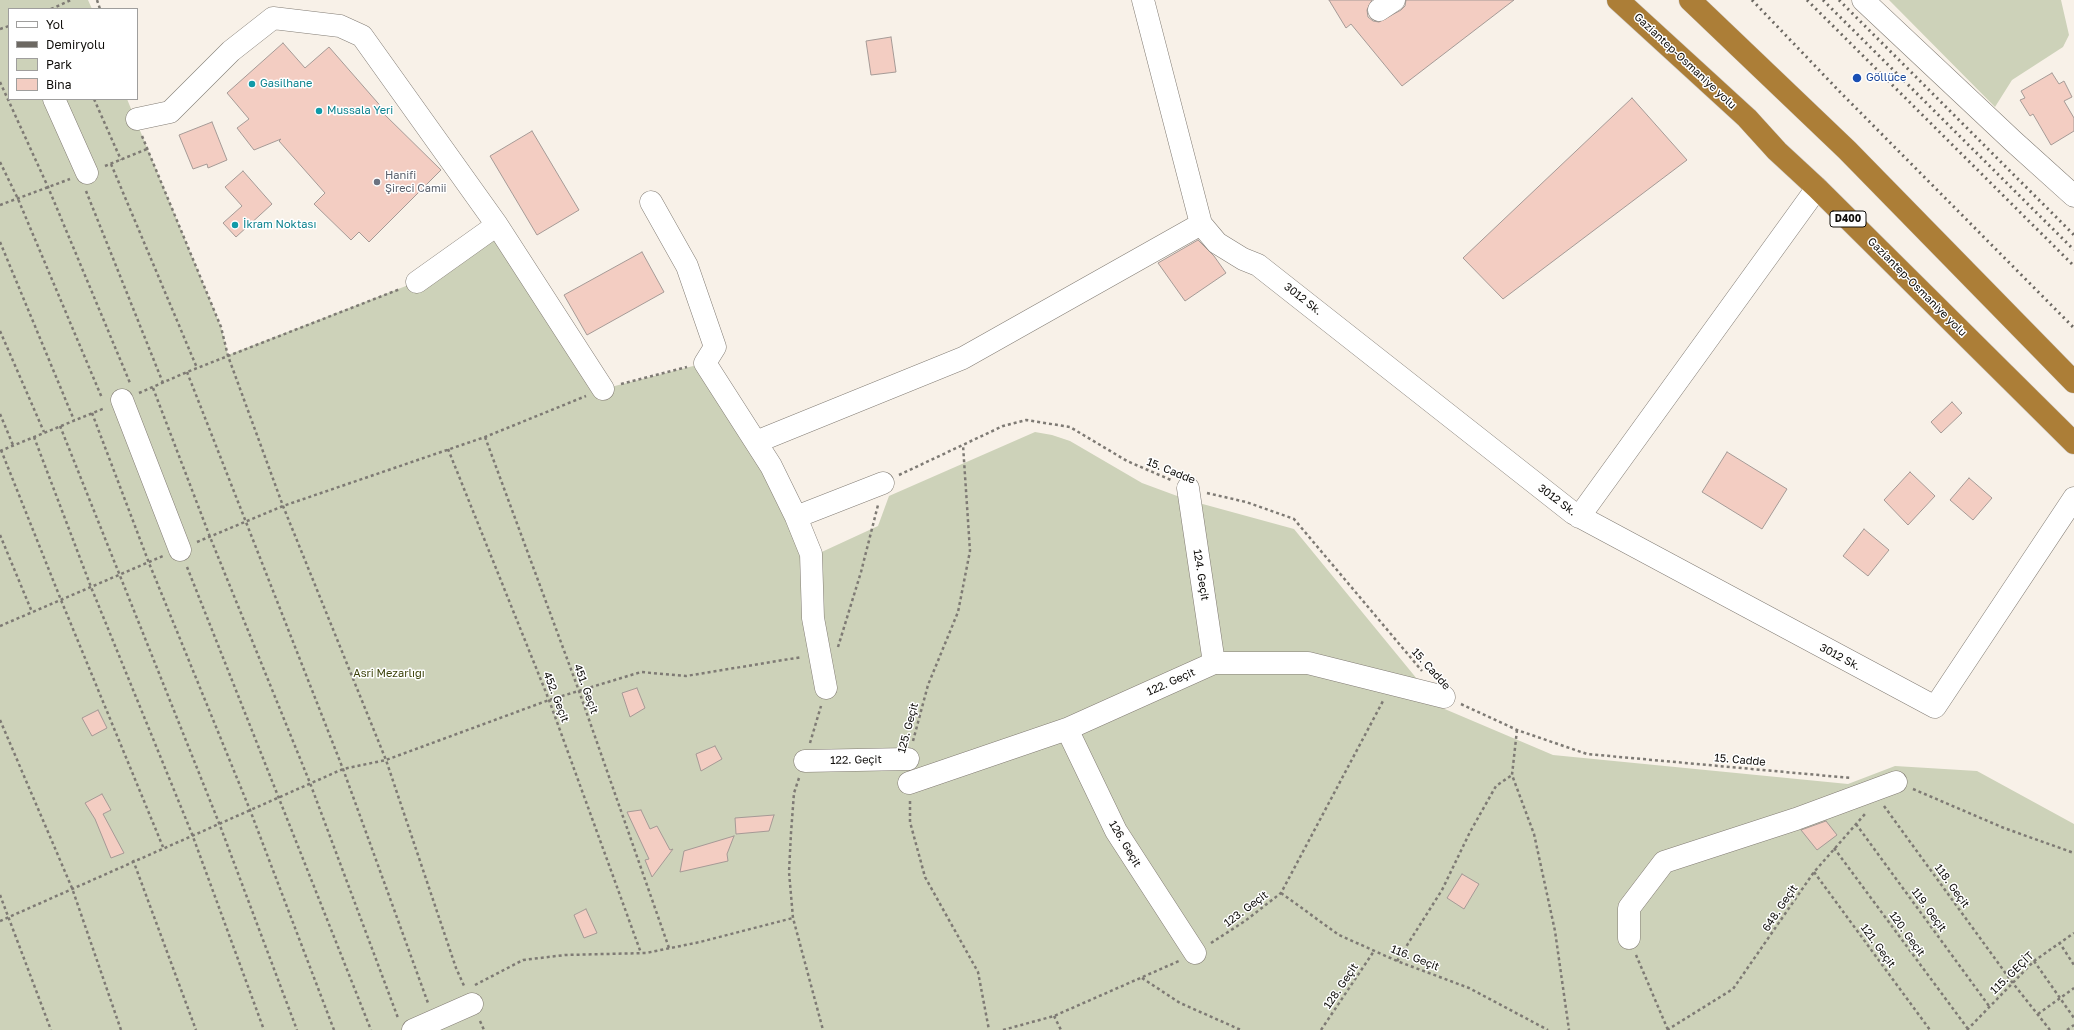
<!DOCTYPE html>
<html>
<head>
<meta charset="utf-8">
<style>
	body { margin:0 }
	#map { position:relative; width:2074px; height:1030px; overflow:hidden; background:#f8f1e8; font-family:"Golos Text",sans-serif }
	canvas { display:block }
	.legend { position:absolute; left:8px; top:8px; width:130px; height:92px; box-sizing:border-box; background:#fff; border:1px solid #9f9e9d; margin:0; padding:5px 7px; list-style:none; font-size:12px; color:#0e0c09 }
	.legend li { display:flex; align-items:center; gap:8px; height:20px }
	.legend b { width:20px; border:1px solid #9f9e9d }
</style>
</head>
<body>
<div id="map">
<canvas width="2074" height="1030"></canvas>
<ul class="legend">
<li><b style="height:5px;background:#fff"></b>Yol</li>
<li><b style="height:5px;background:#6c6862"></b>Demiryolu</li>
<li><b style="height:11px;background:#cdd2b9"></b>Park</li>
<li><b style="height:11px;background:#f3cdc2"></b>Bina</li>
</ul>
</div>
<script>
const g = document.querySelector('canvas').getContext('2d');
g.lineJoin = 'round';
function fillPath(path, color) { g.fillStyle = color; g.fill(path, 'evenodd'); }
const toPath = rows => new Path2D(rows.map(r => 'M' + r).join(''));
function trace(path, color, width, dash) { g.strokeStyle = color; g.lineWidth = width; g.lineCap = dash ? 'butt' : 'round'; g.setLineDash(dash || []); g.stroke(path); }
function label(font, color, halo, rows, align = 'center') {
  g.font = font + ' "Golos Text",sans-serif'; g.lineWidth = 3; g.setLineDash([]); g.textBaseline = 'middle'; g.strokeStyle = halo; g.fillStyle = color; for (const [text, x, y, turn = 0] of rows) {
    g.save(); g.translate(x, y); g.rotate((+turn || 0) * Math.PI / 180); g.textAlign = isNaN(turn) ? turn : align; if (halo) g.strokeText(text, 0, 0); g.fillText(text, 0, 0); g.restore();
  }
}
fillPath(toPath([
	[0,0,88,0,92,9,9,9,9,99,127,99,221,327,228,355,424,279,499,230,603,389,705,363,813,556,878,526,889,496,1035,432,1052,435,1070,441,1142,483,1188,500,1294,529,1440,707,1553,755,1848,784,1895,766,1977,771,2074,824,2074,1030,0,1030],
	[1889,0,2061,0,2069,35,2063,47,2012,80,1995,107]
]), '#cdd2b9');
const building = toPath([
	[1329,0,1372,0,1367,10,1368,17,1373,21,1379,22,1401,10,1405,6,1406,0,1514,0,1402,86,1351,24,1346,28,1329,0],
	[891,37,896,72,871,75,866,41,891,37],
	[283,43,305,68,329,47,384,110,382,112,441,170,369,242,359,232,351,240,314,204,325,193,279,141,281,139,254,150,237,128,249,119,227,93,283,43],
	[2052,73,2059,84,2064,81,2072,97,2064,101,2074,118,2074,131,2051,145,2033,114,2030,116,2020,100,2025,98,2021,91,2052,73],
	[1632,98,1687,160,1503,299,1463,258,1632,98],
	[212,122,227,160,208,168,207,164,193,169,179,135,212,122],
	[532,131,579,210,537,235,490,156,532,131],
	[243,171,272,204,236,237,223,223,242,206,225,187,243,171],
	[1198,240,1214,256,1226,273,1185,301,1158,263,1198,240],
	[642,252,664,292,587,335,564,295,642,252],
	[1952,402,1962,413,1941,433,1931,422,1952,402],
	[1727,452,1787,489,1762,529,1702,492,1727,452],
	[1910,472,1935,496,1908,525,1884,500,1910,472],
	[1969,478,1992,498,1973,520,1950,500,1969,478],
	[1864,529,1889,550,1868,576,1843,556,1864,529],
	[637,688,645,708,630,717,622,693,637,688],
	[98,710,107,728,92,736,82,718,98,710],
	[715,746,722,759,701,771,696,754,715,746],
	[102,794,111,810,103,814,124,853,111,858,95,819,85,803,102,794],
	[641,810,650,829,657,826,670,850,673,849,652,877,645,860,649,859,627,812,641,810],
	[774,815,769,831,736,834,735,818,774,815],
	[1826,821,1837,835,1817,850,1801,830,1826,821],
	[734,836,727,854,728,861,680,872,684,851,734,836],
	[1462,874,1479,884,1464,909,1447,898,1462,874],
	[586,909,597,933,584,938,574,915,586,909]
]);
fillPath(building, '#f3cdc2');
trace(building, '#a59a96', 1);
const minor = toPath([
	[1143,0,1201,224,1217,243,1243,259,1258,265,1573,513,1935,707,2074,498],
	[1863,0,2013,141,2074,196],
	[1379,10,1394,0],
	[54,99,87,173],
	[137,119,170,112,231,51,273,18,340,26,362,36,497,225],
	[651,202,687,266,715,347,705,363,771,466,796,517,811,554,813,618,826,688],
	[417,282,497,225,603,389],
	[122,400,180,550],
	[756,442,963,358,1201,224],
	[1188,488,1214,663],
	[796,517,883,483],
	[1579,517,1817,188],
	[1067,729,1116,831,1195,953],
	[805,761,908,759],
	[909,783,1067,729,1214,663,1308,663,1444,697],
	[1629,938,1629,908,1664,862,1796,819,1896,782],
	[413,1030,472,1004]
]);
const highway = toPath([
	[1618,0,1747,118,1777,151,1817,188,2074,443],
	[1690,0,1847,150,2074,382]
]);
trace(minor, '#827c74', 23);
trace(highway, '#cfcece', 23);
trace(toPath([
	[97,0,100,9],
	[51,9,71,0],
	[0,29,9,26],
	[0,82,48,187,130,383],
	[94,99,121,160],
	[142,136,221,327,228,356,283,506,386,760,456,968,465,988],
	[0,162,18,199,102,398],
	[111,164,197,368],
	[105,166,147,149],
	[86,191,163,383],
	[0,205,70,179],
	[0,242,74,420],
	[0,331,44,432],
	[187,372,343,769,428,1003],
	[621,384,687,367],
	[153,388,210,537,310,783,398,1018],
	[139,393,187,372,400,289],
	[92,413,149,563,250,810,334,1030],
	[0,414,13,445],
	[60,426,219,823,297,1030],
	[34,437,91,587,192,834,264,1030],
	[485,437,579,691,669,948],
	[448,449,549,700,641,953],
	[1,450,61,600,163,847],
	[0,451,105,408],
	[899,475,1003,426,1026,420,1070,427,1127,461,1171,480],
	[1207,493,1246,502,1294,519,1422,671],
	[0,535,32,612],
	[197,542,283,506,485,437,586,396],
	[187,567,371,1030],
	[0,626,163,556],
	[838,647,861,572,878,505],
	[1461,704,1517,730,1587,754,1851,778],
	[0,720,72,888,121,1030],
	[1517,730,1512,775,1534,834,1555,931,1569,1030],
	[913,741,928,685,958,612,970,551,963,445],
	[810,743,821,706],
	[799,778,794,793,791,833,789,872,793,918,823,1030],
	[1913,789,2004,828,2074,853],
	[910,801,910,822,925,877,978,972,989,1030],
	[1884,806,2012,982,2050,1030],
	[1856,824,1989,1006],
	[1834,848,1968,1029],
	[133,860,196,1030],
	[1814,872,1930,1030],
	[1281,893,1339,935,1397,961,1469,988,1548,1030],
	[0,895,51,1030],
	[0,921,343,769,386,760,549,700,641,672,686,676,802,657],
	[2059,942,2074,965],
	[1211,943,1245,921,1281,893,1383,701],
	[1636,955,1668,1030],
	[1397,961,1442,890,1470,832,1496,786,1512,775],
	[2034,961,2074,1018],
	[1142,978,1180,1003,1241,1030],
	[475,985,523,960,565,955,646,953,700,942,793,918],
	[2038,1014,2074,988],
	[1054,1016,1061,1030],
	[480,1021,484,1030],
	[1003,1030,1054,1016,1179,961],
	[1321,1030,1374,951],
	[1667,1030,1733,989,1814,872,1865,814],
	[1967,1030,2034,961,2074,933],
	[2067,1030,2074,1025]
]), '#7e7a74', 2.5, [3, 3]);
trace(minor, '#fff', 22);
trace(highway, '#ac7e37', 22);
trace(toPath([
	[1752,0,1840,92,2074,328],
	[1807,0,2074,266],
	[1823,0,2074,250],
	[1839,0,2074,235]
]), '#6c6862', 3, [2, 4]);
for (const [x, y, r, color] of [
	[1857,78,5,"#1a4fb4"],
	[252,84,4,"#0f9aa8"],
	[319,111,4,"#0f9aa8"],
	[377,182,4,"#6b7280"],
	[235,225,4,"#0f9aa8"]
]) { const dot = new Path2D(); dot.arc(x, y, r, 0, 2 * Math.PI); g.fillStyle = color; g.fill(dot); trace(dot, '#fff', 1.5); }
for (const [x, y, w] of [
	[1848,219,36]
]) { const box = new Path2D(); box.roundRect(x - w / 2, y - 8, w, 16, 3); g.fillStyle = '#fff'; g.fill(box); trace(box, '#0e0c09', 1); }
label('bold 10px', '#0e0c09', null, [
	["D400",1848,219]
]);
label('11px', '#0e0c09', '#fff', [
	["Gaziantep-Osmaniye yolu",1685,61,43],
	["Gaziantep-Osmaniye yolu",1917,287,45],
	["3012 Sk.",1303,299,38],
	["15. Cadde",1171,471,22],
	["3012 Sk.",1557,500,37],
	["124. Geçit",1201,575,81],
	["3012 Sk.",1840,657,28],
	["15. Cadde",1431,669,48],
	["122. Geçit",1171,682,-24],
	["451. Geçit",586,689,70],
	["452. Geçit",556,697,69],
	["125. Geçit",908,728,-75],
	["122. Geçit",856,760,-1],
	["15. Cadde",1740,760,5],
	["126. Geçit",1125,844,59],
	["118. Geçit",1952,886,54],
	["648. Geçit",1780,908,-56],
	["123. Geçit",1246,909,-37],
	["119. Geçit",1929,910,54],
	["120. Geçit",1907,934,54],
	["121. Geçit",1878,946,54],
	["116. Geçit",1415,958,22],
	["115. GEÇİT",2012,973,-44],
	["128. Geçit",1341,986,-56]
]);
label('11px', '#164399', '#fff', [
	["Göllüce",1866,78]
], 'left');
label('11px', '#0d838f', '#fff', [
	["Gasilhane",260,84],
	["Mussala Yeri",327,111],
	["İkram Noktası",243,225]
], 'left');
label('11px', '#5b616d', '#fff', [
	["Hanifi",385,176],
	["Şireci Camii",385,189]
], 'left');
label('11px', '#3d430b', '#fff', [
	["Asri Mezarlığı",389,674]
]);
</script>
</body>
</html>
